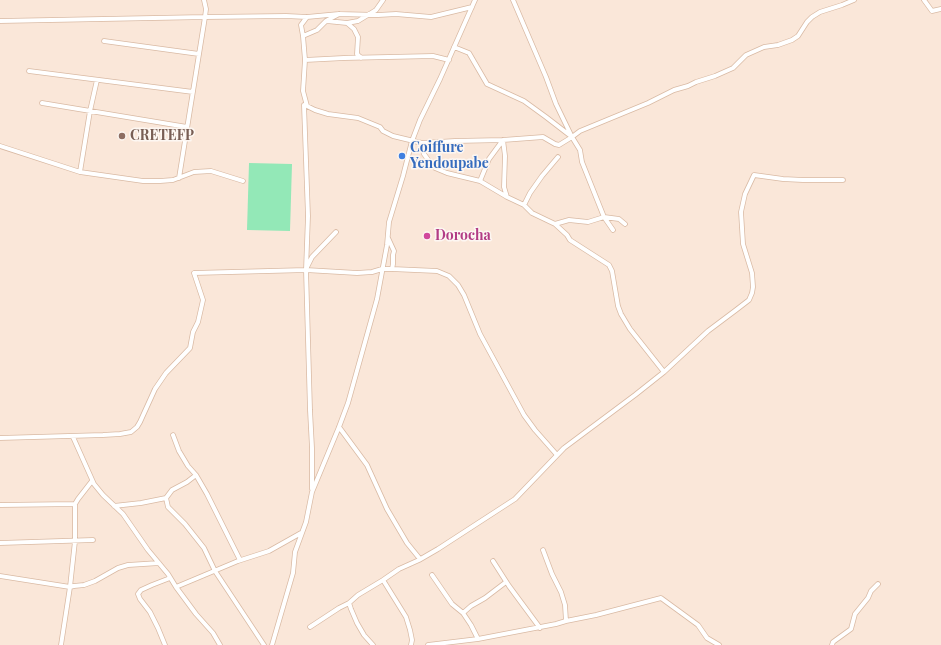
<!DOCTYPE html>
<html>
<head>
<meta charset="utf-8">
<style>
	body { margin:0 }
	canvas { display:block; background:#fae7d9 }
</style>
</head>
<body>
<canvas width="941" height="645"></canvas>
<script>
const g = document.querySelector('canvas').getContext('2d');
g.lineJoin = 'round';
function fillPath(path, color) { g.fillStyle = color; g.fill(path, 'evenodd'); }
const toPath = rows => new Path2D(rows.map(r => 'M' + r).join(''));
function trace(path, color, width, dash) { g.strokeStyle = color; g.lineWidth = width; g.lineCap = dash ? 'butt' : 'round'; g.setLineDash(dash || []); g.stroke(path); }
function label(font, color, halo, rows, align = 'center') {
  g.font = font + ' "Playfair Display",serif'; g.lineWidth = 3; g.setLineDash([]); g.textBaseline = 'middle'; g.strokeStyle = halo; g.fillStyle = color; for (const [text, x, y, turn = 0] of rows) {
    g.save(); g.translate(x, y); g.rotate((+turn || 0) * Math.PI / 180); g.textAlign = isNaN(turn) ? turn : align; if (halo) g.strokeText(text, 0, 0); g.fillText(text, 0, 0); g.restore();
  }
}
fillPath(toPath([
	[249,163,292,164,290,231,247,230]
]), '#93e8b7');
const minor = toPath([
	[513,0,546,77,556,104,571,135],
	[924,0,932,11,941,9],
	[339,14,326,21,317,30,303,36,305,60,303,91,307,106,315,110,328,114,358,118,380,127,383,131,393,136,422,143,455,141,503,140,543,137,555,144,559,145,572,137,580,131,648,103,674,90,688,86,696,82,715,76,733,68,746,55,764,47,778,45,792,40,798,36,807,22,812,17,820,12,842,5,854,0],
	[0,21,205,17,286,16,307,17,339,14,378,15,396,14,431,17,472,7],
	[327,21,347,23,354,29,358,37,357,54,361,58],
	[347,23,358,21,376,10,383,0],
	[303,36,301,25,307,17],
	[104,41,199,54],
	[454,47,469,53,487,84,524,101,546,117,572,137,580,150,582,162,604,217,613,230],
	[305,60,344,58,433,56,449,60],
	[29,71,193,92],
	[42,103,187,127],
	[304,105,308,216,306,270,357,273,372,272,382,269,392,269],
	[503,140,505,156,504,187,507,197],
	[422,143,422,148,424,154,429,161,435,168,447,173,480,181,507,197,524,205,532,213,555,224,567,235,570,240,609,265,612,271,618,306,621,314,630,329,664,372],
	[0,146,80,172,143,181,160,181,173,180,194,172,211,171,243,181],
	[80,172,90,111,97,80],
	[179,178,205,17,206,9,204,0],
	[480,181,489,159,503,140],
	[524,205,530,193,542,176,558,157],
	[555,224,569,220,588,222,604,217,619,219,625,224],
	[388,238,394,251,393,255,393,264,392,269,437,271,449,276,458,285,464,295,480,334,524,415,535,430,557,455],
	[307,267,312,257,336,232],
	[339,427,367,465,387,509,407,543,420,559],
	[173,435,179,451,188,466,196,475,207,494,240,560],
	[73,437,94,484,103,495,123,514,148,550,168,574,176,587,196,614,213,633,220,645],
	[0,438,103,435,120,434,131,432,137,427,140,422,155,389,166,373,190,348,193,332,198,322,203,300,194,273,306,270,310,410,312,448,312,489],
	[166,498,168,507,185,524,204,548,215,571,264,645],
	[0,505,75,504,78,499,92,481],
	[114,506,141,503,166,498,172,490,187,482,196,475],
	[0,543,93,540],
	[543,550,552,574,561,592,565,605,566,621],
	[493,561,509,586,540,628],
	[432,575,452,604,463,613,471,625,478,639],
	[0,576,70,587,74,586,84,585,95,581,118,568,128,565,159,563],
	[383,580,406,617,410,630,412,640,411,645],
	[176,587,238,561,269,551,301,533],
	[463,613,471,606,485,598,506,582],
	[310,627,339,608,349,603],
	[61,645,70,587,75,541,75,504],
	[165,645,158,628,150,612,140,599,138,594,141,590,152,585,170,578],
	[272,645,293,573,295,552,306,522,312,492,339,427,348,403,377,299,387,245,389,222,403,176,412,141,420,120,440,79,475,0],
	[373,645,364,635,357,623,351,609,349,603,358,595,383,580,399,569,419,560,438,549,515,499,564,448,635,395,664,372,708,331,736,310,749,300,752,293,753,287,752,273,743,244,741,212,745,194,754,175,783,179,803,180,843,180],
	[428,645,478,639,556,624,566,621,596,615,661,598,698,625,707,638,719,645],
	[832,645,833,642,851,629,855,614,868,598,871,591,878,584]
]);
trace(minor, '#d9baa4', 5.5);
trace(minor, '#fff', 4);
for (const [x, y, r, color] of [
	[122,136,4,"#8d6e63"],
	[402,156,4,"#3f7fe0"],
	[427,236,4,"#d1479c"]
]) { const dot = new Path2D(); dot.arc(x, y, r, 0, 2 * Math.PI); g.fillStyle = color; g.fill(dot); trace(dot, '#fdf7f2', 1.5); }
label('bold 14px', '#785e54', '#fdf7f2', [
	["CRETEFP",130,136]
], 'left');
label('bold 14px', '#366cbe', '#fdf7f2', [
	["Coiffure",410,148],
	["Yendoupabe",410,164]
], 'left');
label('bold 14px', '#b23c85', '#fdf7f2', [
	["Dorocha",435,236]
], 'left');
</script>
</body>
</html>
